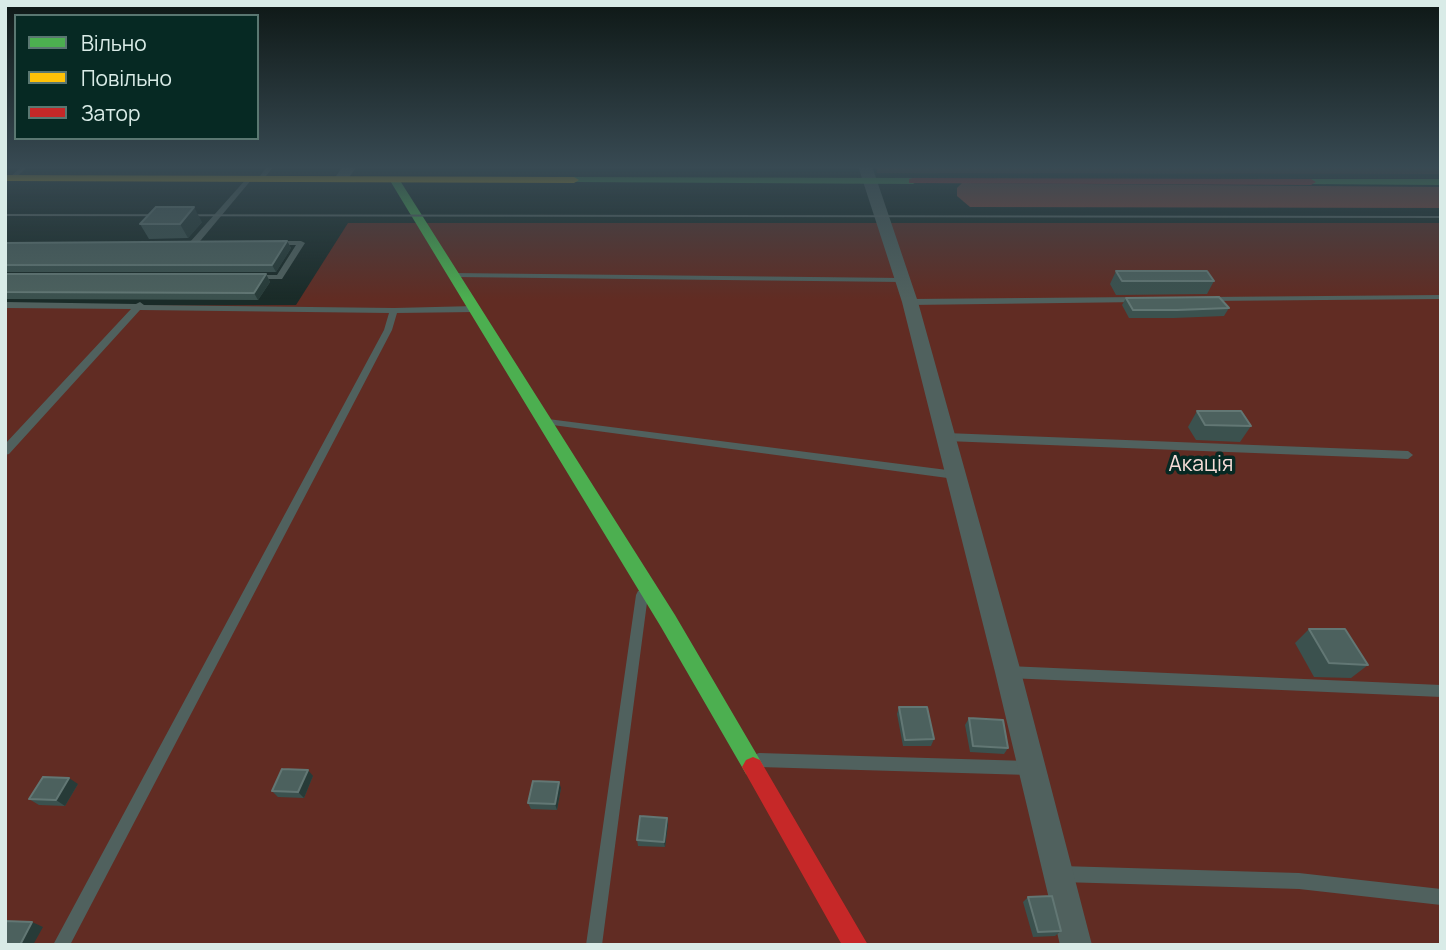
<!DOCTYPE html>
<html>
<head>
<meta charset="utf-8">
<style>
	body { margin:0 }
	#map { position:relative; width:1446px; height:950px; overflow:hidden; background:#1a2b28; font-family:Manrope,sans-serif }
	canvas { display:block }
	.frame { position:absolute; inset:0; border:7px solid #d9ebe7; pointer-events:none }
	.legend { position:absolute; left:14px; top:14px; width:245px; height:126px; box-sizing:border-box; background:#062923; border:2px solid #5a7771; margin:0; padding:9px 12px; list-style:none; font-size:21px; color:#d9ebe7 }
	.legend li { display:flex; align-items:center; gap:14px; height:35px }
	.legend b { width:35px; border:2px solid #5a7771 }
</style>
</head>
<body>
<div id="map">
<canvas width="1446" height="950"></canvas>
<div class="frame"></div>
<ul class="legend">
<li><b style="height:9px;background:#4caf50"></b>Вільно</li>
<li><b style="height:9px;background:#ffc107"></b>Повільно</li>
<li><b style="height:9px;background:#c62828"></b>Затор</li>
</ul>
</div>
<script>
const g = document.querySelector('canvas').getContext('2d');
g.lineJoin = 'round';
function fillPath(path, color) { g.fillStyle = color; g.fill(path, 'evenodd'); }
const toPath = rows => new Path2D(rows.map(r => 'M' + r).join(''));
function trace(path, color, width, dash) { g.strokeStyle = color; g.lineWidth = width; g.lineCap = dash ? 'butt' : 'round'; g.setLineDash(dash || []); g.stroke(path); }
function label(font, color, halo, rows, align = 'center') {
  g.font = font + ' Manrope,sans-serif'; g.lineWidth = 7; g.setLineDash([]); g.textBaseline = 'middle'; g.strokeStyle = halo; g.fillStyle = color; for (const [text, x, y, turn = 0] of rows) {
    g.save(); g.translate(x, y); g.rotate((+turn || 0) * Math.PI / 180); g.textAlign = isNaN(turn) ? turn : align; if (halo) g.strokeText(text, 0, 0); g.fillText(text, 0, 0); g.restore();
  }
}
fillPath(toPath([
	[876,166,1441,166,1441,174,877,173],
	[348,223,1441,223,1441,945,5,945,5,306,296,305]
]), '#612c23');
fillPath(toPath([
	[962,183,1441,187,1441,208,970,207,957,196,957,188]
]), '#8a4136');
fillPath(toPath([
	[22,166,29,166,14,179,10,179,10,177,22,166],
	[267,166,274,166,263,180,259,180,258,179,267,166],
	[247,178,252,179,196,246,190,246,190,242,247,178],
	[271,241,301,241,305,243,282,279,251,279,251,275,277,275,296,245,274,245,270,243,271,241],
	[452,273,902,278,906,280,902,282,455,277,452,277,452,273],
	[1441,295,1441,299,1207,301,1203,299,1207,297,1441,295],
	[1138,297,1141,298,1141,302,910,305,906,302,910,299,1138,297],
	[5,302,136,304,140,302,144,305,394,308,475,306,479,309,475,312,397,313,392,330,70,945,53,945,384,330,389,313,140,310,9,454,5,455,5,444,131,309,5,308,5,302],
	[548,419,955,471,960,475,955,479,545,424,543,422,548,419],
	[946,433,1408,451,1413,455,1408,459,946,441,941,437,946,433],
	[642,590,646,591,648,595,602,945,586,945,636,595,638,591,642,590],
	[1008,666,1441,685,1441,697,1008,678,1003,676,1002,672,1003,668,1008,666],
	[759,753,1029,761,1034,763,1036,768,1034,773,1029,775,759,767,754,765,752,760,754,755,759,753],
	[1061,866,1299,873,1441,889,1441,905,1299,889,1061,882,1056,879,1053,874,1056,869,1061,866]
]), '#50615e');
fillPath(toPath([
	[343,166,357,166,346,182,336,182,334,179,343,166],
	[858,166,872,166,918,302,1021,672,1092,945,1060,945,995,672,902,302,858,166]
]), '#50615e');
fillPath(toPath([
	[390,177,399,179,675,615,760,760,764,767,760,774,753,777,746,774,661,627,389,179,390,177],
	[574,177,913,178,918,181,913,184,570,182,570,178,574,177],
	[1311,179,1441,179,1441,185,1307,184,1307,180,1311,179]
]), '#4caf50');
fillPath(toPath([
	[5,175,574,177,579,180,574,183,5,181,5,175]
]), '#ffc107');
fillPath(toPath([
	[913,178,1311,179,1316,182,1311,185,909,183,909,179,913,178],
	[753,757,760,760,868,945,842,945,746,774,742,767,746,760,753,757]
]), '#c62828');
trace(toPath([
	[5,215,1441,217]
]), '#5b6966', 2);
fillPath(toPath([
	[202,222,188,238,149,239,140,224],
	[287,241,291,248,276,272,5,272,5,243],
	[1116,271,1214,281,1207,294,1116,295,1110,284],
	[5,274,266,274,270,282,258,300,5,299],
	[1126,298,1229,308,1224,316,1174,318,1129,318,1122,305],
	[1197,411,1251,426,1240,442,1196,440,1188,427],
	[1309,629,1368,665,1351,678,1314,677,1295,643],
	[899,707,934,739,931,746,903,746,897,714],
	[969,718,1008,748,1004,754,970,752,965,725],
	[313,776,304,798,278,797,272,791],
	[78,784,65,806,39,805,29,799],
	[561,788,557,810,531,809,528,803],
	[667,818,668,824,665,847,638,846,637,840],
	[1028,897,1061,931,1055,936,1033,937,1023,902]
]), '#3b514e');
fillPath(toPath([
	[194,207,202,222,188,238,180,224],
	[287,241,291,248,276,272,272,265],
	[266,274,270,282,258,300,254,293],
	[308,770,313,776,304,798,298,792],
	[69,778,78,784,65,806,56,800],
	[559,782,561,788,557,810,555,804],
	[667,818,668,824,665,847,664,842],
	[32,922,43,927,33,945,20,945]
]), '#273b38');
const building = toPath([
	[156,207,194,207,180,224,140,224,156,207],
	[287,241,272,265,5,265,5,243,287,241],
	[1116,271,1207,271,1214,281,1122,281,1116,271],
	[5,274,266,274,254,293,5,292,5,274],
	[1219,297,1229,308,1177,310,1133,310,1126,298,1219,297],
	[1197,411,1241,411,1251,426,1205,425,1197,411],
	[1309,629,1345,629,1368,665,1329,663,1309,629],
	[899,707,927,707,934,739,905,740,899,707],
	[969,718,1003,720,1008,748,973,746,969,718],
	[282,769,308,770,298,792,272,791,282,769],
	[43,777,69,778,56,800,29,799,43,777],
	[533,781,559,782,555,804,528,803,533,781],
	[640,816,667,818,664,842,637,840,640,816],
	[1052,896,1061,931,1038,932,1028,897,1052,896],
	[5,921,32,922,20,945,5,945,5,921]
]);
fillPath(building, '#4c615e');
trace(building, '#627774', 2);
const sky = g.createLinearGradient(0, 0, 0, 299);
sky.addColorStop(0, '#0e1816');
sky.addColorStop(0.56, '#384a53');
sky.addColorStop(1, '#384a5300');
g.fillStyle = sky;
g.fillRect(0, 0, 1446, 299);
label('21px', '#f7ddd8', '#062923', [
	["Акація",1201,465]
]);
</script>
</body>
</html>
